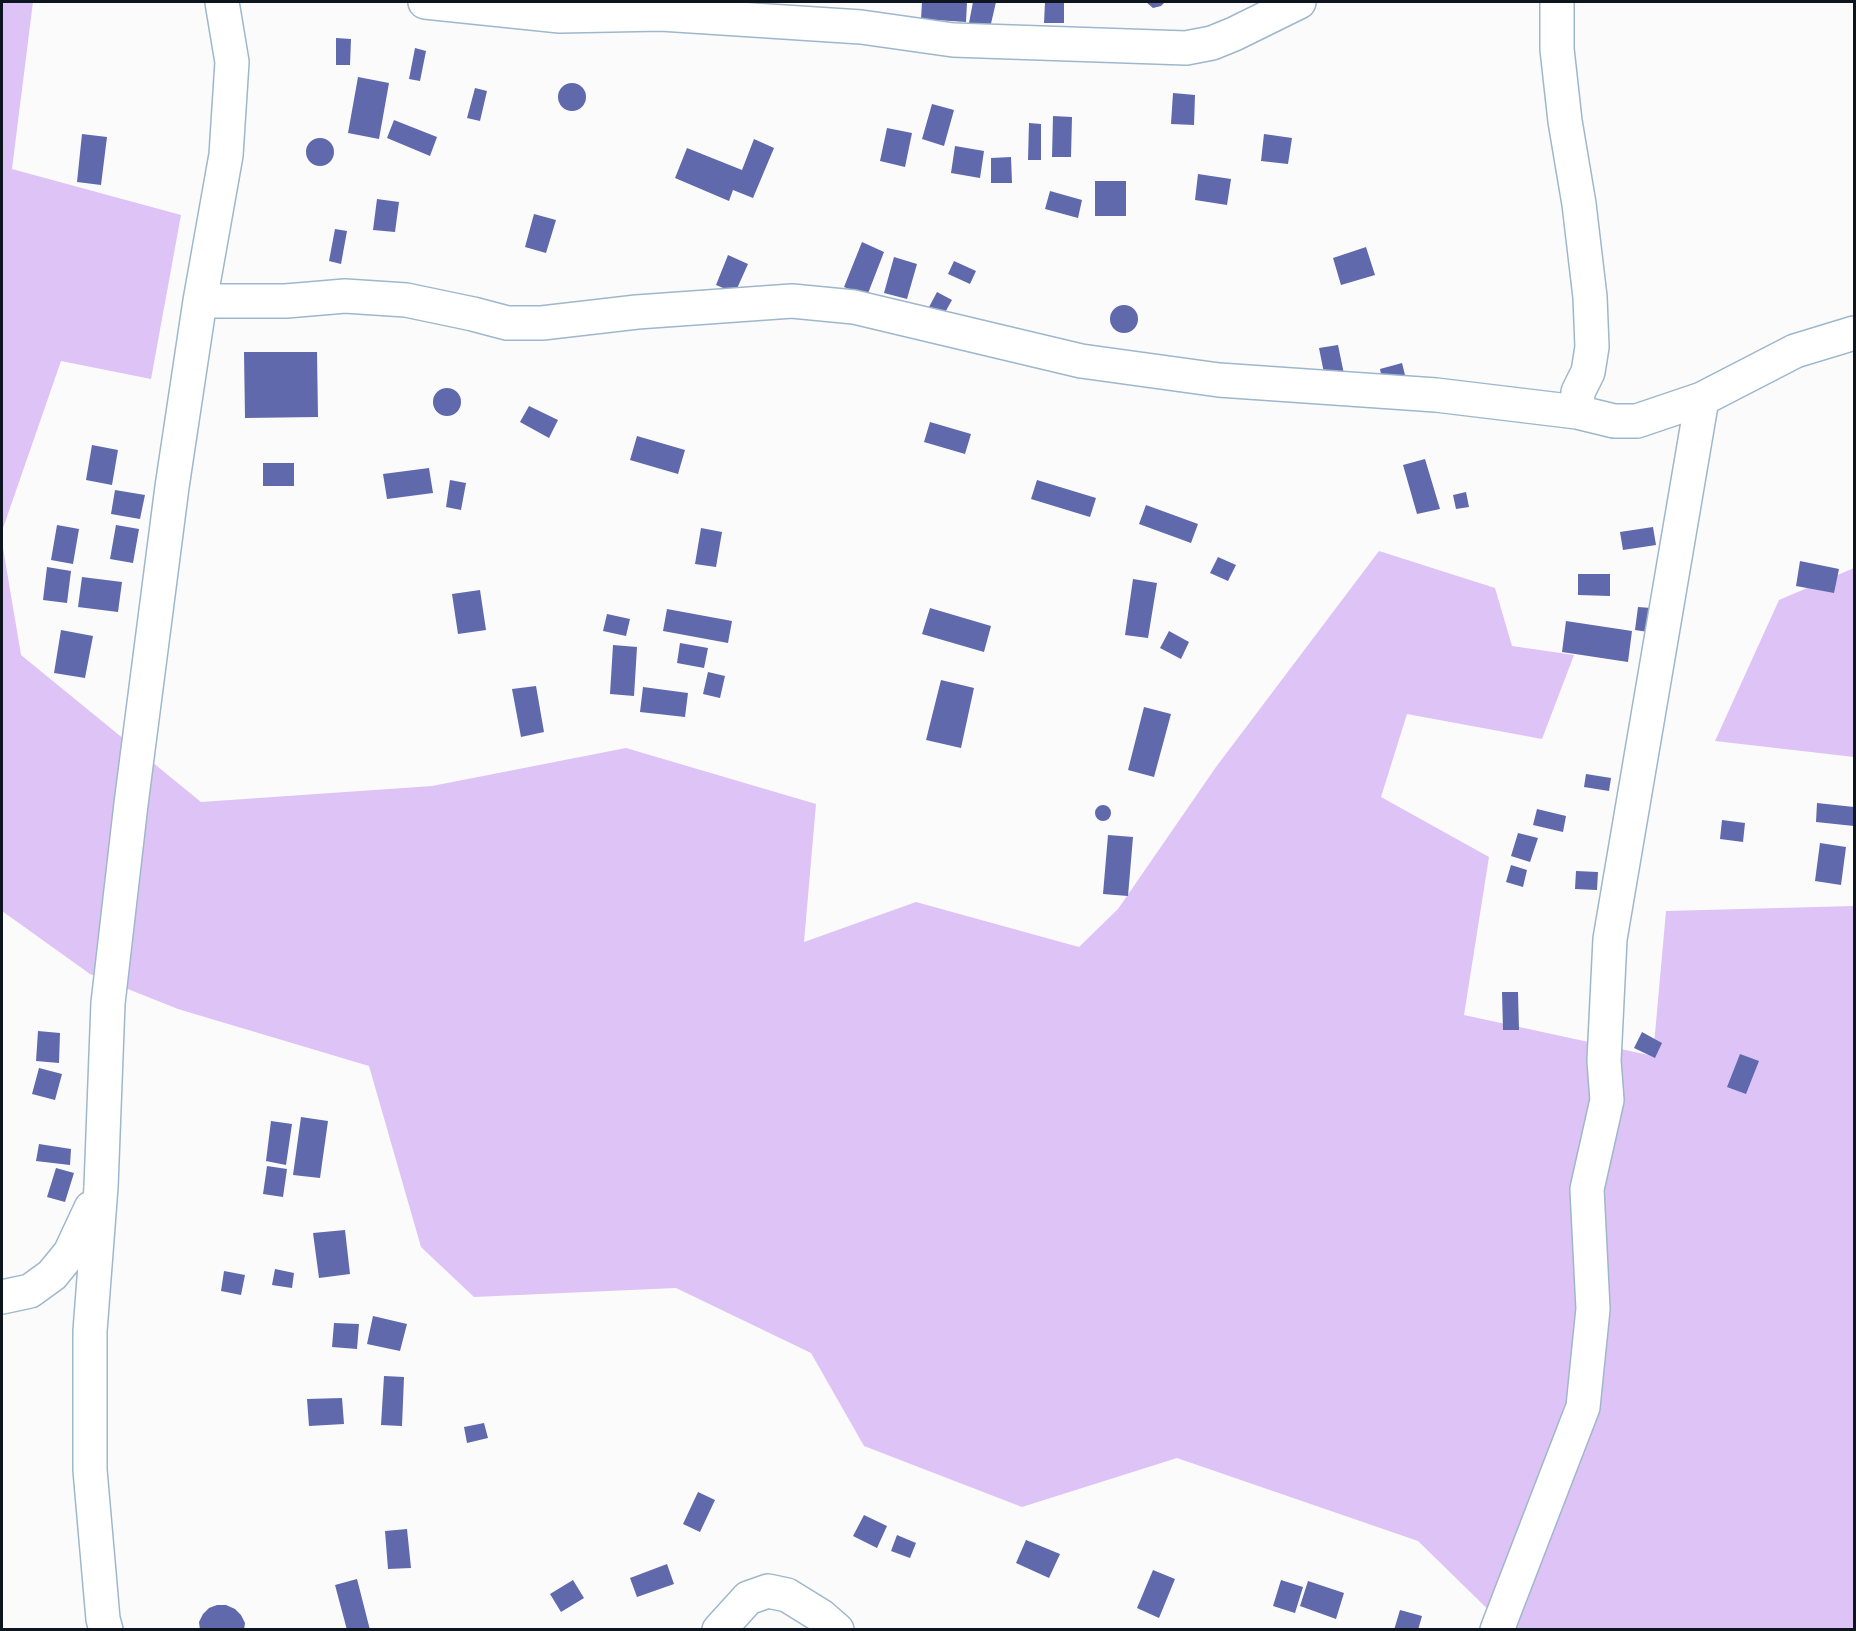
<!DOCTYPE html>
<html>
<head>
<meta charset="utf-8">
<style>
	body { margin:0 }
	#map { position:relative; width:1856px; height:1631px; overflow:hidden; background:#fbfbfb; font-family:"Nunito Sans",sans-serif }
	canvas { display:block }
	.frame { position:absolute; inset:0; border:3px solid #0d161e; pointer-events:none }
</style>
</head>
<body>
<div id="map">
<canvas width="1856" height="1631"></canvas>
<div class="frame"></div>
</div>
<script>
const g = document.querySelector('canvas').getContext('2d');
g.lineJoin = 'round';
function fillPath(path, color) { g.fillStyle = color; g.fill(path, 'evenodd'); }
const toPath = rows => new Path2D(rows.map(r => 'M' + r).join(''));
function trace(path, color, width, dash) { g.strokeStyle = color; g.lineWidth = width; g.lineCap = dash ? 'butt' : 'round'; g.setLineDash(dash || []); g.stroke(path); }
fillPath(toPath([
	[2,2,33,2,12,169,181,215,151,379,61,361,2,531],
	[2,542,21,655,201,802,432,786,626,748,816,804,804,942,916,902,1079,947,1118,909,1216,767,1379,551,1495,588,1512,646,1574,655,1542,739,1407,714,1381,797,1489,857,1464,1015,1653,1056,1666,911,1854,906,1854,1629,1508,1629,1418,1541,1177,1458,1022,1507,864,1446,811,1353,676,1288,474,1297,421,1247,369,1066,178,1009,90,974,2,911],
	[1854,568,1854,757,1715,741,1779,600]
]), '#dec3f6');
fillPath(toPath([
	[922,2,967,2,966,22,921,19],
	[973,2,996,2,990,28,969,23],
	[1045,2,1064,2,1064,23,1044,23],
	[1146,2,1165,2,1161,6,1153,8],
	[336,38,351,39,350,65,336,65],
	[415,48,426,51,420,81,409,79],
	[358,77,389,83,379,139,348,133],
	'558 97a14 14 0 1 1 28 0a14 14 0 1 1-28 0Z',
	[475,88,487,91,480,121,467,118],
	[1173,93,1195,95,1194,125,1171,124],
	[932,104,954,110,944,146,922,139],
	[1053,116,1072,117,1071,157,1052,157],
	[394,120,437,137,430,156,387,138],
	[1029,123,1041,124,1041,160,1028,160],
	[887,128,912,133,905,167,880,161],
	[82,134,107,137,101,185,77,182],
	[1264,134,1292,138,1288,164,1261,161],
	'306 152a14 14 0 1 1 28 0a14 14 0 1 1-28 0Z',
	[754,139,774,148,753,198,733,190,729,201,675,178,687,148,742,170],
	[955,146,984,151,980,178,951,173],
	[1011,157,1012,183,991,183,991,158],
	[1198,174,1231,179,1227,205,1195,200],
	[1095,181,1126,181,1126,216,1095,216],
	[1050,191,1082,200,1078,218,1045,209],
	[377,199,399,202,395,232,373,230],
	[534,214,556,220,546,253,525,247],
	[335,229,347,231,341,264,329,261],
	[862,242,884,252,867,296,844,287],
	[1366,247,1375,275,1341,285,1333,258],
	[728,255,748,264,735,293,716,285],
	[894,257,917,264,907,299,884,293],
	[954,261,976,271,970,284,948,274],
	[937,292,952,300,943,316,928,309],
	'1110 319a14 14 0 1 1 28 0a14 14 0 1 1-28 0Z',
	[1338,345,1344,374,1325,378,1319,348],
	[244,352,317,352,318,417,245,418],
	[1402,363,1406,379,1383,384,1380,369],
	'433 402a14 14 0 1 1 28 0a14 14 0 1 1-28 0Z',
	[529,406,558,420,549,438,520,422],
	[930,422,971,434,965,454,924,442],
	[637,436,685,450,678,474,630,460],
	[92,445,118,450,112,485,86,480],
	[1425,459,1440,509,1417,514,1403,465],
	[263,463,294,463,294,486,263,486],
	[429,468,433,493,387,499,383,474],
	[450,480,466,483,461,510,446,507],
	[1037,480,1096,498,1090,517,1031,499],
	[115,490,145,495,140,519,111,514],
	[1466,492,1469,507,1456,509,1453,495],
	[1146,505,1198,524,1191,543,1139,524],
	[57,525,79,529,73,564,51,560],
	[116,525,139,529,133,563,110,559],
	[1653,527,1656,545,1623,550,1620,532],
	[701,528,722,532,716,567,695,564],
	[1218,557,1236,565,1228,581,1210,573],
	[1800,561,1839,569,1834,593,1796,586],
	[47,567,71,571,67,603,43,600],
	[1578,574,1610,574,1610,596,1578,595],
	[82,577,122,582,118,612,78,607],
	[1133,579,1157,583,1148,638,1125,635],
	[480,590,486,630,458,634,452,594],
	[1638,607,1651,608,1648,632,1635,630],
	[930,608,991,626,984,652,922,634],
	[667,609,732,621,728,643,663,631],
	[607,614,630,619,626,636,603,631],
	[1566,621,1632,631,1628,662,1562,652],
	[61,630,93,636,85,678,54,673],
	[1169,631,1189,642,1181,659,1160,648],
	[680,643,708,648,704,668,677,663],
	[613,645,637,647,634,696,610,694],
	[708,672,725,676,720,698,703,694],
	[941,680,974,688,961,748,926,740],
	[536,686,544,732,521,737,512,689],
	[643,687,688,693,685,717,640,712],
	[1144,707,1171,714,1154,777,1128,770],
	[1586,774,1611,778,1609,791,1584,787],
	[1817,803,1854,807,1854,826,1816,822],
	'1095 813a8 8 0 1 1 16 0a8 8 0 1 1-16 0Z',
	[1537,809,1566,816,1563,832,1533,825],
	[1722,820,1745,823,1743,842,1720,839],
	[1518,833,1538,838,1530,862,1511,856],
	[1108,835,1133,837,1128,896,1103,894],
	[1820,843,1846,847,1841,885,1815,881],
	[1511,865,1527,870,1523,887,1506,882],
	[1576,871,1598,872,1597,890,1575,889],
	[1502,992,1518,992,1519,1030,1503,1030],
	[38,1031,60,1033,59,1063,36,1061],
	[1642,1032,1662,1043,1655,1058,1634,1048],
	[1740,1054,1759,1061,1746,1094,1727,1087],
	[39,1068,62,1074,55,1100,32,1094],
	[301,1117,328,1121,320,1178,293,1175],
	[271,1121,292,1124,286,1165,266,1161],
	[39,1144,71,1149,70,1165,36,1161],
	[267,1166,287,1169,283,1197,263,1194],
	[56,1168,74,1173,65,1202,47,1197],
	[345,1230,350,1274,319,1278,313,1233],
	[275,1269,294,1273,292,1288,272,1285],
	[224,1271,245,1275,241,1295,221,1291],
	[373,1316,407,1324,400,1351,367,1344],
	[334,1323,359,1324,357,1349,332,1347],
	[384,1376,404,1377,402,1426,381,1425],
	[342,1398,344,1424,309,1426,307,1399],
	[484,1423,488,1438,467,1443,464,1427],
	[698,1492,715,1500,700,1532,683,1524],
	[864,1515,887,1526,877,1548,853,1536],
	[407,1529,411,1568,388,1569,385,1531],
	[897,1535,916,1543,910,1558,891,1551],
	[1026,1540,1060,1554,1049,1578,1016,1563],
	[667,1564,674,1584,637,1597,630,1578],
	[1153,1570,1175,1579,1159,1618,1137,1608],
	[357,1579,370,1630,347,1630,335,1585],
	[573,1580,584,1598,561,1612,550,1594],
	[1281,1580,1303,1587,1295,1613,1273,1606],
	[1308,1581,1344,1593,1336,1619,1300,1606],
	[217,1605,226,1605,235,1609,241,1615,245,1623,244,1630,200,1630,199,1622,203,1614,209,1608],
	[1400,1610,1422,1616,1418,1630,1394,1630]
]), '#5f69ab');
const street = toPath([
	[425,2,560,16,661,14,861,27,953,40,1186,48,1212,43,1234,34,1299,2],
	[1557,2,1557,49,1565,121,1579,204,1590,297,1592,347,1588,372,1578,392,1577,412],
	[200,301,286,301,345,296,406,300,473,314,507,323,542,323,637,312,792,301,854,307,1081,361,1219,380,1436,395,1577,412,1614,421,1637,421,1702,399,1795,351,1854,333],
	[2,1297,30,1291,52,1275,70,1253,91,1208],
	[106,1630,103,1619,90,1470,90,1331,101,1187,108,1003,131,804,172,487,200,301,226,155,232,62,222,2],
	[719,1630,748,1598,768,1591,787,1595,821,1616,837,1630],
	[1497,1630,1583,1407,1593,1309,1587,1189,1607,1100,1604,1061,1610,939,1702,399]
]);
trace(street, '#9eb7cc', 36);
trace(street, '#fff', 33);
</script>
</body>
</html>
